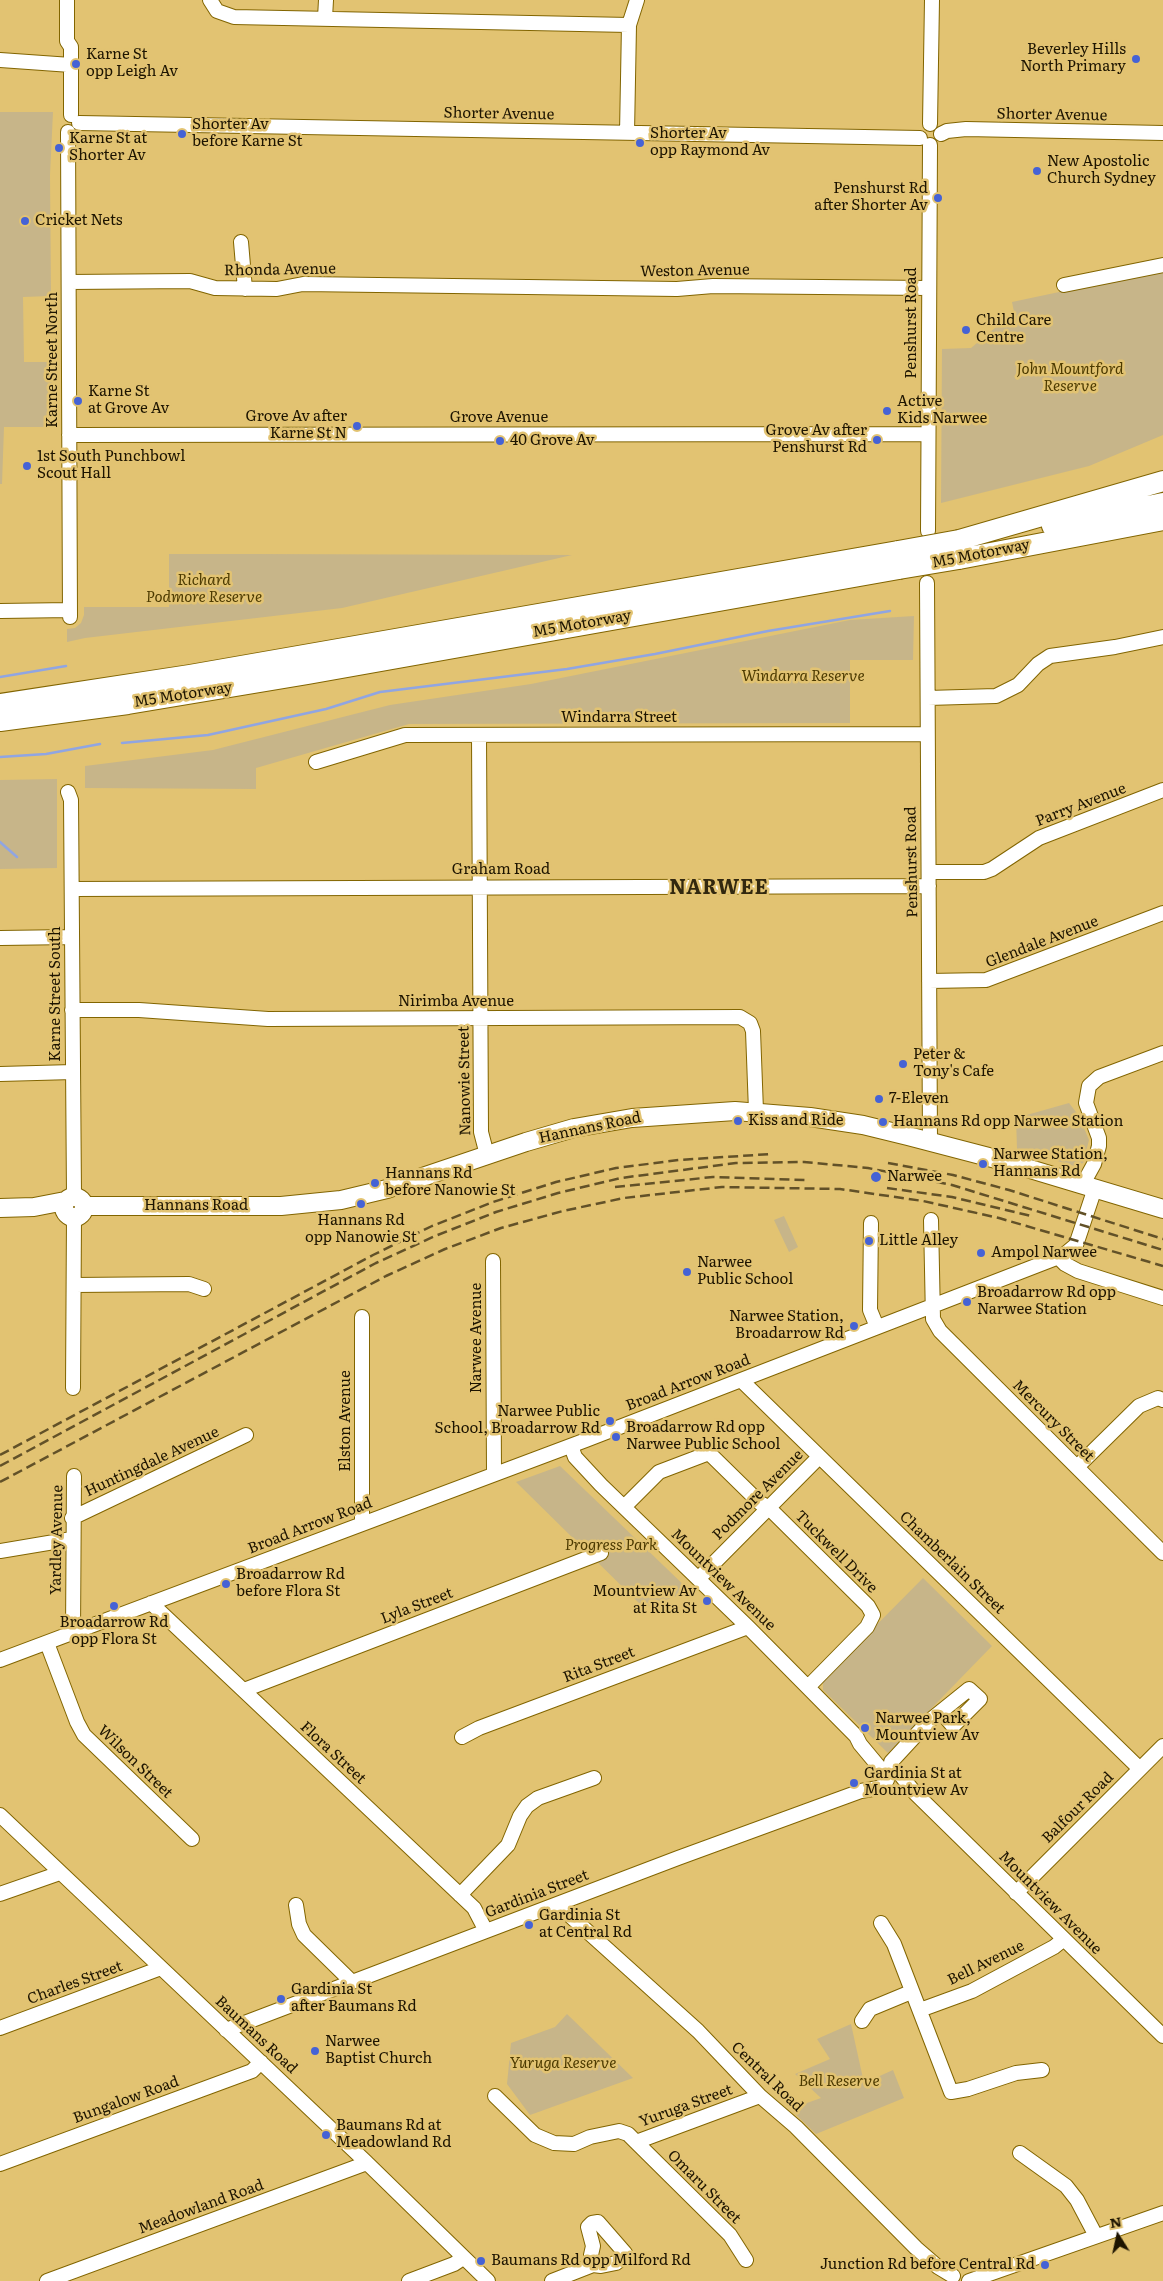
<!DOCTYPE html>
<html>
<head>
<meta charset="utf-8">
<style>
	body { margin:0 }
	#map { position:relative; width:1163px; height:2281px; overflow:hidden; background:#e2c372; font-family:Literata,serif }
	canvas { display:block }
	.north { position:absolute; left:1093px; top:2211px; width:50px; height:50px; -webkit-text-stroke:4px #e2c372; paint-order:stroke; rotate:350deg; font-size:14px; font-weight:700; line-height:20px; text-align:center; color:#1d1400 }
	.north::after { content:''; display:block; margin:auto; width:18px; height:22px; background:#1d1400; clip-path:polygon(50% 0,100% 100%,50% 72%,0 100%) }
</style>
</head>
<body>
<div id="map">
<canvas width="1163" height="2281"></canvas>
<div class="north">N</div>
</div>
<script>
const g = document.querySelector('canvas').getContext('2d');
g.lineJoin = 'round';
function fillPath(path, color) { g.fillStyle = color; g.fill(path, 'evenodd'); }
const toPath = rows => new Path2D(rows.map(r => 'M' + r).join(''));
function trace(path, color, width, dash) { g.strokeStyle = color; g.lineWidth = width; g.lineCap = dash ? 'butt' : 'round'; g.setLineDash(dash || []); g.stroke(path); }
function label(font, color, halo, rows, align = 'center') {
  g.font = font + ' Literata,serif'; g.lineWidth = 5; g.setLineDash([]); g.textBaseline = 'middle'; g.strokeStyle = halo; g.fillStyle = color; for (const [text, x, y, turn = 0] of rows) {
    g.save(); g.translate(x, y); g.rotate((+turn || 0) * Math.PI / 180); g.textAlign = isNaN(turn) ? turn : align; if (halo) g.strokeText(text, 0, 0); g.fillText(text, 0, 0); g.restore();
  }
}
fillPath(toPath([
	[0,112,53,112,50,175,51,296,23,297,24,362,51,362,54,427,4,427,2,484,0,484],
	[1163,270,1163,435,1089,466,941,503,942,349,971,348,1014,312,1012,302],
	[169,554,256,554,572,555,342,608,85,638,67,642,67,629,75,628,81,623,84,615,84,607,169,607],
	[914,616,913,660,850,660,850,723,409,724,256,768,256,789,85,788,85,766,213,750,390,705,531,684,850,620],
	[57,779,57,868,0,869,0,780],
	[1069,1103,1079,1116,1089,1140,1083,1163,1074,1166,1017,1149,1016,1118],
	[784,1216,798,1247,789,1252,774,1220],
	[560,1466,690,1591,644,1608,516,1482],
	[923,1578,992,1646,888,1753,823,1690,823,1679],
	[567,2014,633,2078,530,2115,507,2084,511,2043,555,2027],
	[851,2024,864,2083,893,2070,904,2098,816,2134,790,2109,821,2098,795,2074,830,2059,817,2039]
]), '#c7b589');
trace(toPath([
	[0,677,66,666],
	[122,743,208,735,326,709,380,692,567,669,655,654,768,631,890,611],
	[0,757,46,754,100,744],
	[0,842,17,857]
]), '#90a5e2', 2.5);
const minor = toPath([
	[67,0,67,41,71,47,71,115],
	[210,0,217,11,234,17,629,25],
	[325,18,326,0],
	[0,60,71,65],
	[79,123,920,138],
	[930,124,932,0],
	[68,132,70,617],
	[627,133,629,25,637,0],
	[941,134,947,131,966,129,1163,133],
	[241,242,245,289],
	[69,282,190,281,215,288,277,289,303,284,677,289,713,286,928,288],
	[1064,285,1163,265],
	[69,435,928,434],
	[928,531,930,145],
	[927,583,930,1141],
	[0,611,70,610],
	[928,698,996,696,1018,685,1038,664,1050,656,1115,647,1163,637],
	[479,735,481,1132,487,1155],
	[316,762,405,735,927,734],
	[68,792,71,800,74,1196],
	[929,872,984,872,992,869,1039,838,1163,790],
	[72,889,929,886],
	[0,938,72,937],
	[929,981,986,980,1163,913],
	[72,1010,139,1010,268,1019,740,1017,750,1023,753,1031,756,1111],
	[0,1074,73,1072],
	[1083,1184,1094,1164,1099,1146,1099,1138,1086,1103,1089,1086,1099,1077,1163,1053],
	[931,1220,933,1319,940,1331,1163,1553],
	[871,1223,870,1310,877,1327],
	[1058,1257,1065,1264,1078,1271,1163,1298],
	[493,1261,494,1474],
	[74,1285,189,1284,204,1289],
	[741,1380,1140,1769],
	[73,1388,74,1217],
	[571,1446,575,1457,601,1485,748,1627,856,1736,860,1744,880,1768],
	[1077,1467,1139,1406,1158,1398,1163,1400],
	[624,1507,659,1472,709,1453,760,1503,768,1507,868,1606,873,1615,867,1627,808,1687],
	[72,1518,246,1435],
	[362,1524,362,1317],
	[0,1551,72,1539],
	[699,1578,819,1457],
	[151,1603,474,1908,486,1931],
	[73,1633,74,1476],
	[47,1643,77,1722,84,1735,192,1839],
	[0,1660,586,1440,1064,1255,1076,1245,1095,1188],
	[244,1690,601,1553],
	[462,1737,479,1728,748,1627],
	[891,1762,928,1722,969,1689,980,1699,953,1726,942,1713],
	[899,1773,915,1793,1163,2036],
	[0,1815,365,2161,488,2281],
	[1016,1893,1163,1746],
	[0,1894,60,1873],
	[460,1895,508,1845,520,1816,527,1806,538,1798,594,1778],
	[557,1904,698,2031,760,2096,796,2127,916,2248,938,2267,953,2276],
	[296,1905,299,1924,304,1935,352,1982],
	[881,1923,894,1944,951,2092,968,2089,1016,2073,1042,2070],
	[920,2010,972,1991,1054,1947,1064,1939],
	[862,2021,870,2009,911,1992],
	[0,2028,161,1968],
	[226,2030,678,1858,861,1791,878,1788,884,1785,887,1780],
	[495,2096,535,2135,554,2143,574,2144,590,2137,619,2131,628,2134,636,2142,760,2096],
	[636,2142,730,2235,746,2260],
	[1020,2153,1066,2186,1077,2200,1096,2236],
	[0,2164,252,2071,261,2062],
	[47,2281,367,2163],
	[409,2281,454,2264,463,2258],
	[552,2281,593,2265,591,2255,593,2246,588,2227,592,2223,598,2222,625,2253,621,2259,616,2263,601,2266,593,2265],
	[969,2281,1163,2213]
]);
const major = toPath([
	'64 1207a10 10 0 1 1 20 0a10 10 0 1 1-20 0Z',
	[85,1206,281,1206,341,1200,387,1189,526,1142,574,1128,632,1118,735,1111,810,1117,863,1125,908,1136,1000,1160,1163,1209],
	[0,1208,34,1207,65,1201]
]);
const highway = toPath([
	[1052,526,1163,503],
	[959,540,1163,481],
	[959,559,1163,520],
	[0,704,190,675,898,551],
	[0,721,128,704,308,674,899,569]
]);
trace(minor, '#826500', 16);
trace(major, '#826500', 20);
trace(highway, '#826500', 22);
trace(minor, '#fff', 14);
trace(major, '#fff', 18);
trace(highway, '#fff', 20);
trace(toPath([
	[888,1163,953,1175,1009,1190,1163,1239],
	[615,1187,713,1177,805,1180],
	[887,1188,952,1197,1031,1216],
	[0,1455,373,1255,432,1226,493,1202,556,1182,616,1168,679,1160,771,1154],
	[0,1466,376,1263,435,1236,496,1212,558,1193,621,1178,736,1163,804,1162,868,1168,952,1185,1163,1250],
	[0,1482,386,1276,445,1249,501,1228,563,1211,624,1198,722,1187,840,1189,923,1201,999,1218,1163,1266]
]), '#625128', 2.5, [10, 5]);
const highwayBridge = toPath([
	[898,551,959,540],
	[899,569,959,559]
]);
trace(highwayBridge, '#826500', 22, []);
trace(highwayBridge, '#fff', 20);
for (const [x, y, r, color] of [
	[1136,59,5,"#4562d5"],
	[76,64,5,"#4562d5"],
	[182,134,5,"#4562d5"],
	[640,143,5,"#4562d5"],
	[59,148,5,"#4562d5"],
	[1037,171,5,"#4562d5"],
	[938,198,5,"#4562d5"],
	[25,221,5,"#4562d5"],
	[966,330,5,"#4562d5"],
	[78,401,5,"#4562d5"],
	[887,411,5,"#4562d5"],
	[357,426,5,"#4562d5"],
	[877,440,5,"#4562d5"],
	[500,441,5,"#4562d5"],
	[27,466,5,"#4562d5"],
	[903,1064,5,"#4562d5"],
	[879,1099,5,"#4562d5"],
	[738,1121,5,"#4562d5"],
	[883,1122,5,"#4562d5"],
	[983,1164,5,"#4562d5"],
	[876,1177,6,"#4562d5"],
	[375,1183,5,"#4562d5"],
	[361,1204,5,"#4562d5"],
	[869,1241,5,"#4562d5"],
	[981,1253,5,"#4562d5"],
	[687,1272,5,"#4562d5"],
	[967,1302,5,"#4562d5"],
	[854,1326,5,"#4562d5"],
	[610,1421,5,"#4562d5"],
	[616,1437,5,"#4562d5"],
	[226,1584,5,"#4562d5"],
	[707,1601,5,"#4562d5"],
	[114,1606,5,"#4562d5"],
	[865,1728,5,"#4562d5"],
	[854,1783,5,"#4562d5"],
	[529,1925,5,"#4562d5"],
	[281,1999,5,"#4562d5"],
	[315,2051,5,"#4562d5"],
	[326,2135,5,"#4562d5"],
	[481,2261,5,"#4562d5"],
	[1045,2265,5,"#4562d5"]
]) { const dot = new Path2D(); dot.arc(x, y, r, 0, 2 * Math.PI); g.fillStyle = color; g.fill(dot); trace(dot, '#e2c372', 2); }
label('15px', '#1d1400', '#e2c372', [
	["Beverley Hills",1126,50,"right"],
	["North Primary",1126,67,"right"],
	["Karne St",86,55],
	["opp Leigh Av",86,72],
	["Shorter Av",192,125],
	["before Karne St",192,142],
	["Shorter Av",650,134],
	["opp Raymond Av",650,151],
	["Karne St at",69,139],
	["Shorter Av",69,156],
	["New Apostolic",1047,162],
	["Church Sydney",1047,179],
	["Penshurst Rd",928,189,"right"],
	["after Shorter Av",928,206,"right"],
	["Cricket Nets",35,221],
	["Child Care",976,321],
	["Centre",976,338],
	["Karne St",88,392],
	["at Grove Av",88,409],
	["Active",897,402],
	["Kids Narwee",897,419],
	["Grove Av after",347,417,"right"],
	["Karne St N",347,434,"right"],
	["Grove Av after",867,431,"right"],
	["Penshurst Rd",867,448,"right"],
	["40 Grove Av",510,441],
	["1st South Punchbowl",37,457],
	["Scout Hall",37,474],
	["Peter &",913,1055],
	["Tony's Cafe",913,1072],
	["7-Eleven",889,1099],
	["Kiss and Ride",748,1121],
	["Hannans Rd opp Narwee Station",893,1122],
	["Narwee Station,",993,1155],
	["Hannans Rd",993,1172],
	["Hannans Rd",385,1174],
	["before Nanowie St",385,1191],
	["Narwee",887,1177],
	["Hannans Rd",361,1221,"center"],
	["opp Nanowie St",361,1238,"center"],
	["Little Alley",879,1241],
	["Ampol Narwee",991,1253],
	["Narwee",697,1263],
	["Public School",697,1280],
	["Broadarrow Rd opp",977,1293],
	["Narwee Station",977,1310],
	["Narwee Station,",844,1317,"right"],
	["Broadarrow Rd",844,1334,"right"],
	["Narwee Public",600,1412,"right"],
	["School, Broadarrow Rd",600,1429,"right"],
	["Broadarrow Rd opp",626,1428],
	["Narwee Public School",626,1445],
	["Broadarrow Rd",236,1575],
	["before Flora St",236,1592],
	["Mountview Av",697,1592,"right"],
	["at Rita St",697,1609,"right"],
	["Broadarrow Rd",114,1623,"center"],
	["opp Flora St",114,1640,"center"],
	["Narwee Park,",875,1719],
	["Mountview Av",875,1736],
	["Gardinia St at",864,1774],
	["Mountview Av",864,1791],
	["Gardinia St",539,1916],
	["at Central Rd",539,1933],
	["Gardinia St",291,1990],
	["after Baumans Rd",291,2007],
	["Narwee",325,2042],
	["Baptist Church",325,2059],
	["Baumans Rd at",336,2126],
	["Meadowland Rd",336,2143],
	["Baumans Rd opp Milford Rd",491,2261],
	["Junction Rd before Central Rd",1035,2265,"right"]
], 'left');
label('15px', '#1d1400', '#e2c372', [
	["Shorter Avenue",499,114,1],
	["Shorter Avenue",1052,115,1],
	["Rhonda Avenue",280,270,-1],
	["Weston Avenue",695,271,-1],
	["Penshurst Road",912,323,-90],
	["Karne Street North",53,360,-90],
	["Grove Avenue",499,418],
	["M5 Motorway",981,554,-11],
	["M5 Motorway",582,624,-10],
	["M5 Motorway",183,695,-9],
	["Windarra Street",619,718],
	["Parry Avenue",1081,805,-21],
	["Penshurst Road",912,862,-91],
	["Graham Road",501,870],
	["Glendale Avenue",1042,942,-21],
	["Karne Street South",56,994,-90],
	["Nirimba Avenue",456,1002],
	["Nanowie Street",465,1081,-91],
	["Hannans Road",590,1128,-12],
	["Hannans Road",196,1206],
	["Narwee Avenue",477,1338,-90],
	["Broad Arrow Road",688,1383,-21],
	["Elston Avenue",346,1421,-90],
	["Mercury Street",1053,1421,45],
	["Huntingdale Avenue",152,1462,-25],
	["Podmore Avenue",758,1495,-45],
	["Broad Arrow Road",310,1526,-21],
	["Yardley Avenue",57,1540,-89],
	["Tuckwell Drive",836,1552,45],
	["Chamberlain Street",952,1563,44],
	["Mountview Avenue",723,1580,44],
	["Lyla Street",417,1606,-21],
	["Rita Street",599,1665,-21],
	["Flora Street",333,1753,43],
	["Wilson Street",135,1762,44],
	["Balfour Road",1078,1808,-45],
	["Gardinia Street",537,1894,-21],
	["Mountview Avenue",1050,1903,45],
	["Bell Avenue",986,1963,-26],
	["Charles Street",75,1983,-20],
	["Baumans Road",256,2035,43],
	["Central Road",767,2077,44],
	["Bungalow Road",126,2100,-20],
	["Yuruga Street",686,2106,-20],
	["Omaru Street",704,2187,45],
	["Meadowland Road",201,2207,-20]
]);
label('italic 15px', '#4c3a00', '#e2c372', [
	["John Mountford",1070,370],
	["Reserve",1070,387],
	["Richard",204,581],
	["Podmore Reserve",204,598],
	["Windarra Reserve",803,677],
	["Progress Park",611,1546],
	["Yuruga Reserve",563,2064],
	["Bell Reserve",839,2082]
]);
g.letterSpacing = '1px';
label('bold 20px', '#32280f', '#e2c372', [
	["NARWEE",719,888]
]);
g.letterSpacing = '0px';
</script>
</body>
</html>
